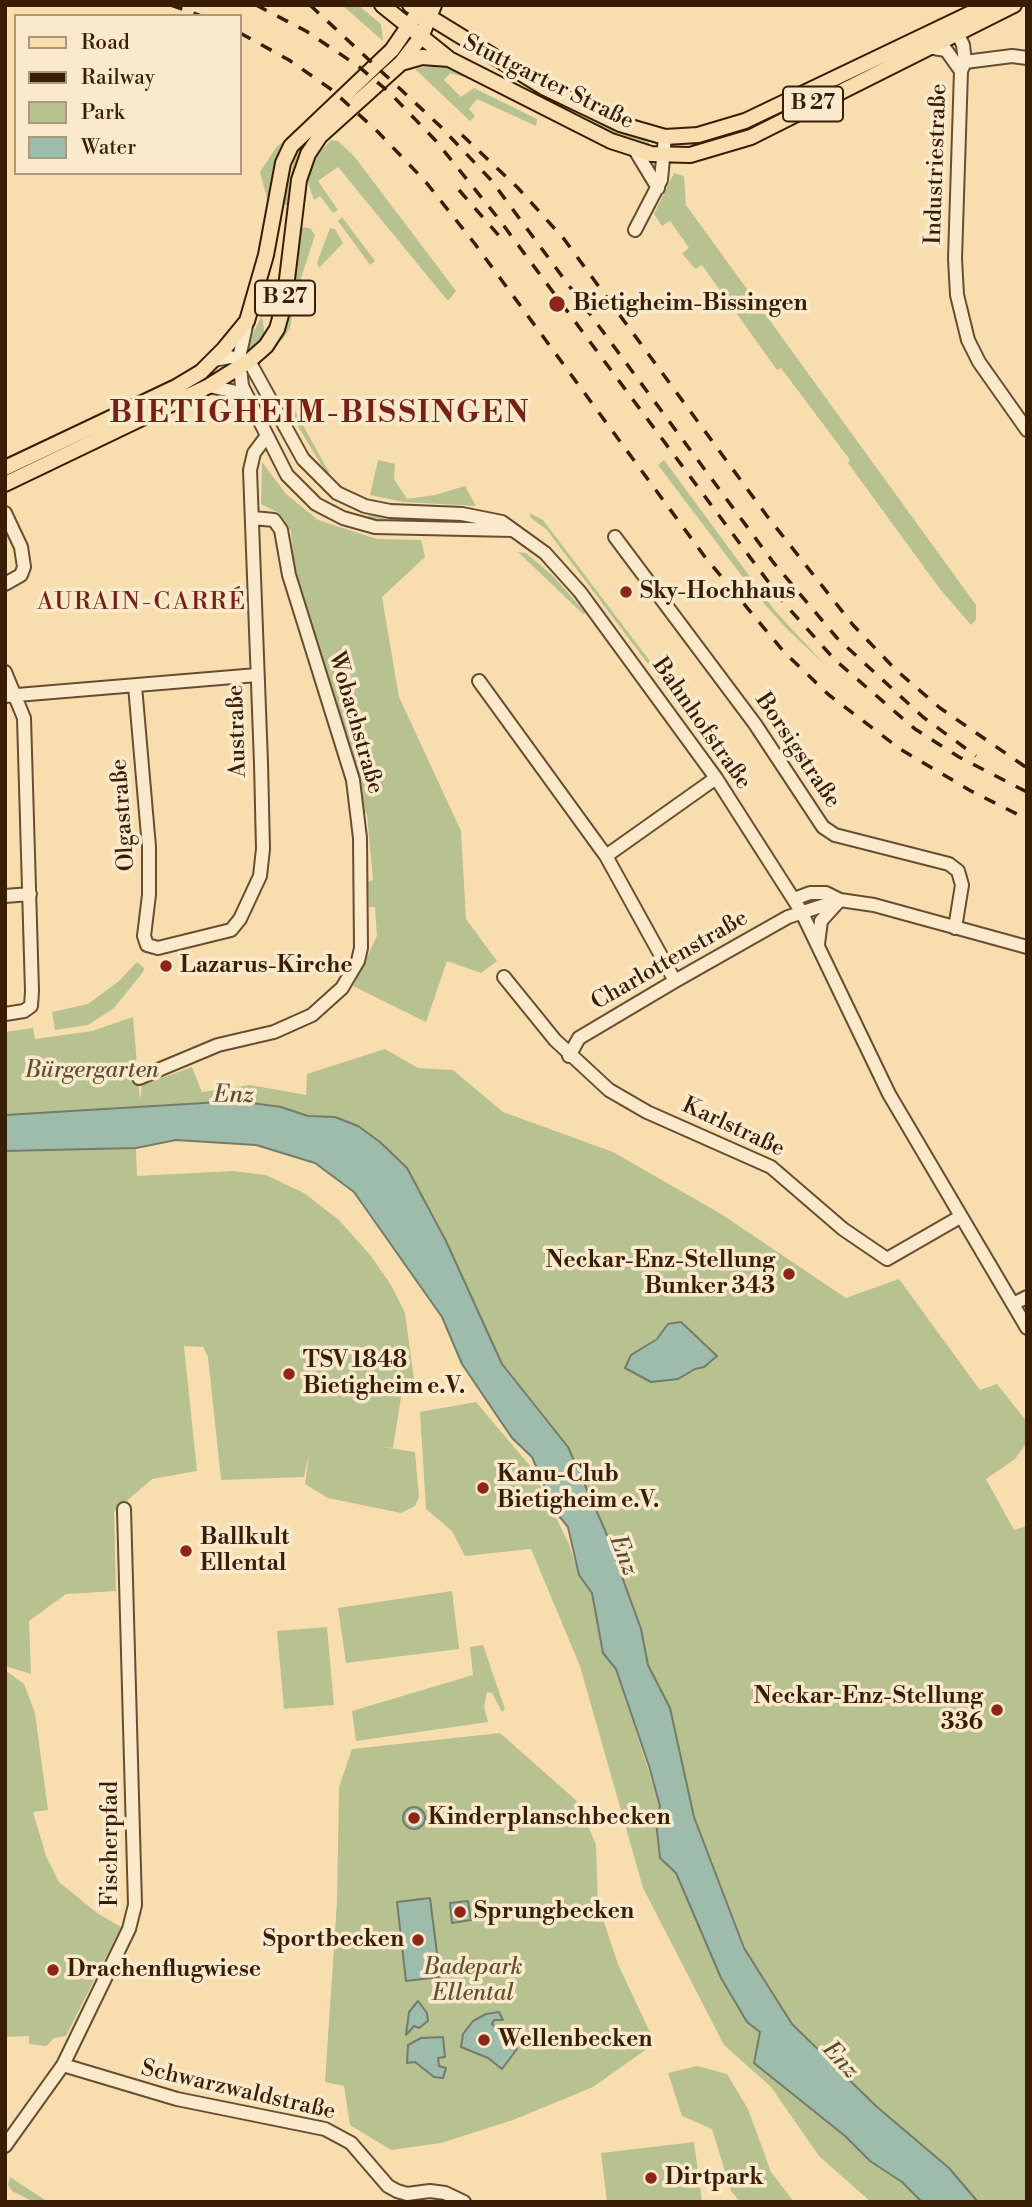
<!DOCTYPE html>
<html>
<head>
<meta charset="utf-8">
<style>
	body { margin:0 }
	#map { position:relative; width:1032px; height:2207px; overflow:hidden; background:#f8deaf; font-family:"Libre Bodoni",serif }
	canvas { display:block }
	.frame { position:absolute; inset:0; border:7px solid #391d05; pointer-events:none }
	.legend { position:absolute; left:14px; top:14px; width:228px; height:161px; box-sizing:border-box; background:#faeacb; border:2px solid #ad987c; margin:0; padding:9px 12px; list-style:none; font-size:21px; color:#391d05 }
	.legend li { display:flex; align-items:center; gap:14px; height:35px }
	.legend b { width:35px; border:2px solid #ad987c }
</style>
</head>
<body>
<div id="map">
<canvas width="1032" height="2207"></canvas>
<div class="frame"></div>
<ul class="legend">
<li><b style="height:9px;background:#f8deaf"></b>Road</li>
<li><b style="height:9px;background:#391d05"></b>Railway</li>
<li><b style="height:19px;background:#b7c290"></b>Park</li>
<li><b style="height:19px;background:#9dbcab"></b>Water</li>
</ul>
</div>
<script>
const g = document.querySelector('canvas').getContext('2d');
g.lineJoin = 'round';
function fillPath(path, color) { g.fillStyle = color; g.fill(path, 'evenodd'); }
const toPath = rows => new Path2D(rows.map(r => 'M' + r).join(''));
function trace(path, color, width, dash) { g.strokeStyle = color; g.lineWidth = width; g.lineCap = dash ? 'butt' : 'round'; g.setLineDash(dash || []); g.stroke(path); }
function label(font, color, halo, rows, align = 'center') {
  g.font = font + ' "Libre Bodoni",serif'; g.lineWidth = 7; g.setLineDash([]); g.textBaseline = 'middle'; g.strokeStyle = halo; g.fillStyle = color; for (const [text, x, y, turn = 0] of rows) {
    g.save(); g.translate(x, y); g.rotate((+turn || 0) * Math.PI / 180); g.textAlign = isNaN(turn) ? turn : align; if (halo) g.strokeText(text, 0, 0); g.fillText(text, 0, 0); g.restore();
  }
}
fillPath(toPath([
	[342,5,358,5,381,24,383,41],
	[438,64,451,67,536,111,471,79,450,73,444,80,461,97,474,88,537,119,536,126,477,99,469,109,475,116,470,121,415,69],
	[590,120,619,133,649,142,649,148,621,139,585,121],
	[313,134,299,154,289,205,284,205,296,151,307,135],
	[331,140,338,141,354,156,456,291,448,301,338,167,318,181,338,210,333,213,320,196,314,200,308,183,309,171,317,155],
	[285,141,276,163,268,202,260,172,277,146],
	[674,173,684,176,686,205,976,605,976,620,971,625,940,589,848,463,850,460,781,368,777,370,702,265,695,269,682,253,689,248,670,221,662,226,654,214],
	[342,217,375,261,370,265,338,221],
	[301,227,310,228,315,235,295,297,290,328,281,342],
	[330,228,335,229,343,243,319,268,317,263],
	[285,234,281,282,272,324,271,321],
	[262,316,265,336,247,355,250,338],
	[295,411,329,472,328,476,290,413],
	[378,460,395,464,394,479,407,499,435,495,465,486,476,506,404,502,370,495],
	[664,460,776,612,826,666,784,626,754,592,658,465],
	[262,462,286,494,318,520,377,539,421,540,425,557,382,597,399,697,461,831,466,919,497,961,481,973,447,961,426,1022,353,986,377,936,375,907,369,907,368,882,373,880,367,814,363,810,357,775,352,767,356,765,307,609,303,609,298,594,301,592,294,570,291,531,279,513,261,504],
	[369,513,395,517,461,517,484,524,467,521,375,521,367,520],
	[530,513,543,520,697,723,694,725,547,530,530,517],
	[518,552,526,553,553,576,586,613,583,614],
	[137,962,144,968,143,972,114,1008,88,1025,55,1030,52,1012,88,1004,119,981],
	[133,1017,140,1100,142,1085,192,1067,202,1092,250,1085,306,1095,307,1074,385,1049,418,1068,453,1070,503,1112,613,1152,721,1214,846,1298,899,1279,980,1390,997,1384,1027,1422,1027,1442,1015,1459,986,1479,1014,1530,1027,1526,1027,2202,978,2202,949,2168,876,2106,792,2024,767,1987,744,1948,694,1817,670,1708,648,1665,641,1629,605,1530,568,1447,502,1364,446,1241,407,1168,335,1117,308,1116,281,1107,237,1101,5,1115,5,1032,33,1028,35,1039,92,1031],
	[680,1322,695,1338,704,1367,695,1369,678,1379,651,1382,631,1355],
	[136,1148,137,1176,233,1171,266,1175,304,1193,339,1220,371,1256,391,1285,405,1313,415,1387,404,1379,393,1448,382,1447,415,1452,419,1497,415,1506,401,1513,328,1498,305,1484,309,1454,304,1477,221,1480,208,1357,203,1347,184,1346,197,1471,152,1479,114,1512,116,1591,66,1594,29,1621,31,1674,5,1666,5,1151],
	[476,1402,531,1467,569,1544,579,1575,592,1593,603,1653,616,1669,660,1806,656,1821,660,1858,676,1873,721,1978,747,2022,760,2032,845,2136,870,2161,902,2182,922,2202,871,2202,819,2156,771,2087,724,2045,643,1888,580,1666,531,1549,465,1556,452,1531,426,1509,420,1412],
	[452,1591,459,1649,346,1663,338,1608],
	[327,1627,334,1705,284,1709,277,1631],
	[483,1645,505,1709,502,1712,492,1693,487,1692,484,1707,488,1722,356,1741,352,1711,473,1675,470,1647],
	[5,1670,24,1684,35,1713,48,1810,33,1812,46,1856,59,1882,97,1913,121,1927,66,2036,54,2038,46,2046,29,2044,29,2036,5,2037],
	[500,1733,578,1802,596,1845,598,1904,618,1964,655,2043,593,2087,513,2120,441,2143,391,2150,350,2125,344,2086,325,2082,337,1902,339,1787,352,1749],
	[697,2066,727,2074,748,2109,771,2172,794,2202,740,2202,731,2191,712,2129,682,2116,668,2073],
	[694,2142,702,2202,607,2202,601,2153],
	[10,2177,48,2202,34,2202,12,2191,8,2185]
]), '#b7c290');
const water = toPath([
	[237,1101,281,1107,308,1116,335,1117,358,1126,380,1142,407,1168,446,1241,502,1364,568,1447,605,1530,641,1629,648,1665,670,1708,694,1817,744,1948,792,2024,876,2106,949,2168,978,2202,922,2202,902,2182,870,2161,845,2136,754,2063,760,2032,747,2022,721,1978,676,1873,660,1858,656,1821,660,1806,649,1766,616,1669,603,1653,592,1593,579,1575,568,1527,555,1511,532,1457,512,1438,462,1364,442,1317,354,1192,315,1163,256,1145,176,1140,136,1148,5,1151,5,1115,237,1101],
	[681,1322,717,1356,704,1367,695,1369,678,1379,651,1382,625,1368,631,1355,657,1339,668,1324,681,1322],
	'403 1818a11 11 0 1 1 22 0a11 11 0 1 1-22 0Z',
	[430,1898,440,1977,406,1981,397,1902,430,1898],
	[468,1901,471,1920,452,1923,450,1903,468,1901],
	[418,2001,427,2013,428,2021,419,2028,414,2026,406,2035,409,2012,418,2001],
	[499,2012,503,2020,494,2020,492,2024,517,2049,502,2069,488,2058,461,2047,463,2034,473,2021,486,2014,499,2012],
	[443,2037,445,2057,438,2058,439,2066,446,2068,443,2078,434,2077,415,2062,407,2063,408,2045,421,2038,443,2037]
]);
fillPath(water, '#9dbcab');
trace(water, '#757c69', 2);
const minor = toPath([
	[954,26,963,45,965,62,961,71,955,259,957,295,968,340,979,362,1027,430],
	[927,47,946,50,961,71],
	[965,62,1012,56,1027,58],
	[635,150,658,188],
	[635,230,661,180,665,137],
	[247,321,239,358,242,386,287,475,316,504,343,518,375,527,513,530],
	[214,360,230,357,249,361,303,459,337,493,365,506,390,511,462,514,502,522,545,553,580,592,716,778,801,911,889,1094,1027,1328],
	[209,386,245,394],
	[5,513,21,547,24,567,21,575,5,584],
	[615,537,755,724,823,827,835,835,949,864,958,871,962,885,955,928],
	[5,672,24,718,32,991,31,1006,24,1011,5,1014],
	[479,681,606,856,675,981],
	[135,686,149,847,149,895,144,936,147,945,158,948,231,930,240,919,260,876,263,849,261,763,250,470,254,453,266,437],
	[5,696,257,675],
	[606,856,716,778],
	[5,896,30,894],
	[794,899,810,893,826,893,840,900,874,905,1027,947],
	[818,944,821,921,840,900],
	[504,977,555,1040,609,1090,647,1112,771,1167,843,1229,887,1259,960,1217],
	[569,1056,579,1038,675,981,788,917,840,900],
	[139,1078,218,1045,274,1032,312,1015,342,988,358,961,361,948,360,838,353,780,289,575,281,530,274,520,253,518],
	[1013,1304,1027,1297],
	[63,2065,177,2099,325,2129,351,2143,388,2186,397,2191,407,2194,430,2191,445,2193,464,2202],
	[5,2146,63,2065,129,1929,135,1905,124,1509]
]);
const major = toPath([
	[382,5,448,58],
	[410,5,545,88,620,124,665,137,698,135,745,121,988,5],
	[401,63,422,57,449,59,611,141,651,154,690,155,751,137,1014,5],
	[5,468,176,387,201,372,224,349,247,321,266,255,283,163,291,146,392,50,423,5],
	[5,484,209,386,249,361,266,346,277,329,284,304,299,180,308,154,320,136,401,63,421,37,434,5]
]);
trace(minor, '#694d30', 16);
trace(major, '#391d05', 18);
trace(minor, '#faeacb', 12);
trace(major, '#f8deaf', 14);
trace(toPath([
	[171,5,201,16],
	[256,5,306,31,358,66,389,92,436,141,498,218,784,603,835,660,915,729,959,757,1027,792],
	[310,5,440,126,491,180,773,562,837,638,923,717,976,756],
	[240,33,289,60,332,90,378,132,425,181,475,244,705,557,784,652,829,695,900,749,971,791,1027,819],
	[462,135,518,188,564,239,767,516,853,625,896,670,940,708,1027,768],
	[459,190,501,238]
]), '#391d05', 3.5, [12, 12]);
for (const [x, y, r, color] of [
	[557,304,9,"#8f2418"],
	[626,592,7,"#8f2418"],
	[166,966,7,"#8f2418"],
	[789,1274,7,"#8f2418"],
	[289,1374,7,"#8f2418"],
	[483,1488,7,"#8f2418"],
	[186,1551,7,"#8f2418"],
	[997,1710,7,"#8f2418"],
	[414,1818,7,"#8f2418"],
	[460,1912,7,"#8f2418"],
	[418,1940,7,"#8f2418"],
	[53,1970,7,"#8f2418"],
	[484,2040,7,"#8f2418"],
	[651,2178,7,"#8f2418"]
]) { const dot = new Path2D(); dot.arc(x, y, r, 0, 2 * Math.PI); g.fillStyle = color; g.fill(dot); trace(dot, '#faeacb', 2.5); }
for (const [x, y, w] of [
	[813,104,60],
	[285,298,60]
]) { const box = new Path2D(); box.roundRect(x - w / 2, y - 17.5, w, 35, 5); g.fillStyle = '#faeacb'; g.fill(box); trace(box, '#391d05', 2); }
label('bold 21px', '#391d05', null, [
	["B 27",813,104],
	["B 27",285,298]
]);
label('23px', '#391d05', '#faeacb', [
	["Stuttgarter Straße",548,83,26],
	["Industriestraße",937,164,-88],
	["Wobachstraße",355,723,74],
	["Bahnhofstraße",701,724,55],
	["Austraße",238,731,-92],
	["Borsigstraße",797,751,56],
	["Olgastraße",124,815,-94],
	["Charlottenstraße",670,961,-30],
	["Karlstraße",733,1128,25],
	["Fischerpfad",111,1844,-90],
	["Schwarzwaldstraße",238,2091,13]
]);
label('bold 23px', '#391d05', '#faeacb', [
	["Bietigheim-Bissingen",573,304],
	["Sky-Hochhaus",640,592],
	["Lazarus-Kirche",180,966],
	["Neckar-Enz-Stellung",775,1261,"right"],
	["Bunker 343",775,1287,"right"],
	["TSV 1848",303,1361],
	["Bietigheim e.V.",303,1387],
	["Kanu-Club",497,1475],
	["Bietigheim e.V.",497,1501],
	["Ballkult",200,1538],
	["Ellental",200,1564],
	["Neckar-Enz-Stellung",983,1697,"right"],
	["336",983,1723,"right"],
	["Kinderplanschbecken",428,1818],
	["Sprungbecken",474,1912],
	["Sportbecken",404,1940,"right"],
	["Drachenflugwiese",67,1970],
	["Wellenbecken",498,2040],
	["Dirtpark",665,2178]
], 'left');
label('italic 23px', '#5f4f2f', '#faeacb', [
	["Bürgergarten",92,1071],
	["Badepark",473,1968],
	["Ellental",473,1994]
]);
g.letterSpacing = '2px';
label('24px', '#7a1f14', '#faeacb', [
	["AURAIN-CARRÉ",142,603]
]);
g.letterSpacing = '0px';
label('italic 24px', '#574d37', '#faeacb', [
	["Enz",234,1096,1],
	["Enz",623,1556,69],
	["Enz",840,2061,47]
]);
g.letterSpacing = '2px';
label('bold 30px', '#7a1f14', '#faeacb', [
	["BIETIGHEIM-BISSINGEN",320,415]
]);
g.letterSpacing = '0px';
</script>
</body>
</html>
